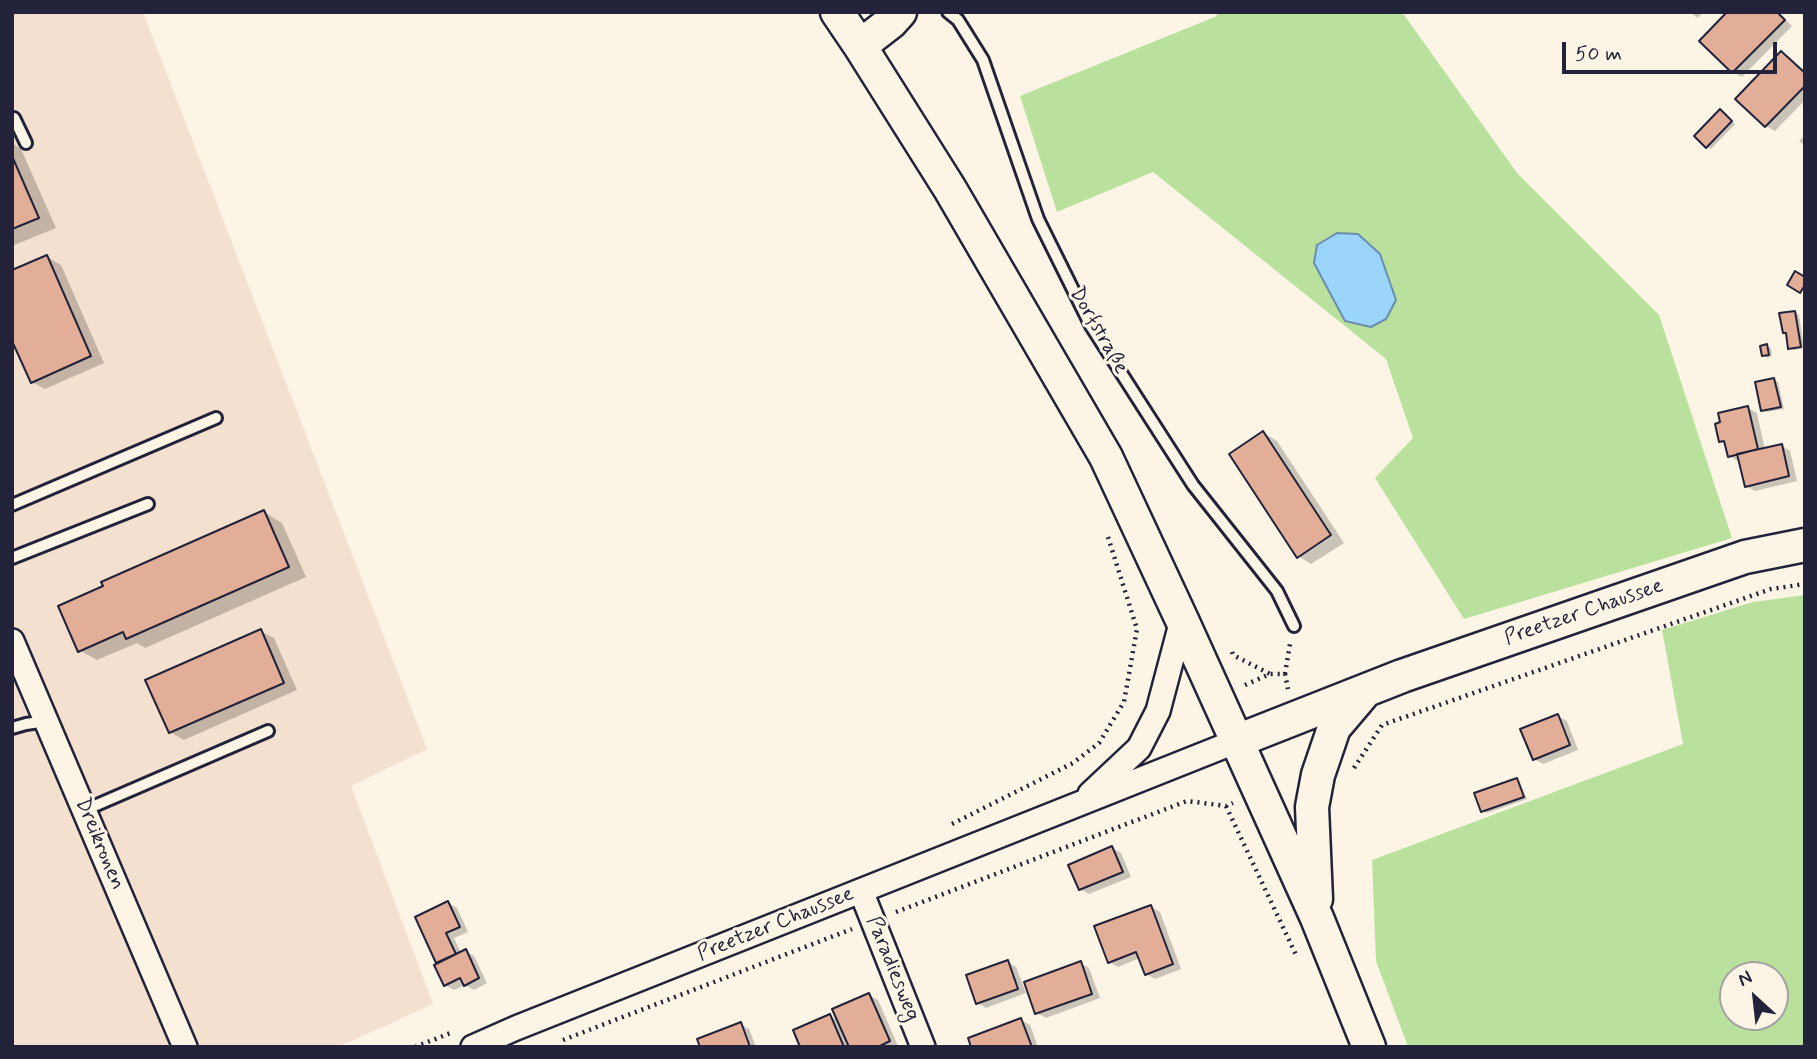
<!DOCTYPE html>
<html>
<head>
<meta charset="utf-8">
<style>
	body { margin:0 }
	#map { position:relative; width:1817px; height:1059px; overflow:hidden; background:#fcf5e5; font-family:Mynerve,sans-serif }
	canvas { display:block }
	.frame { position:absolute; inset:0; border:14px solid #22223b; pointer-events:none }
	.north { position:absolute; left:1719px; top:961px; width:70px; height:70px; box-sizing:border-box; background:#fcf5e5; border:2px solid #a5a1a1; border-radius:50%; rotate:333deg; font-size:19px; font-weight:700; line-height:28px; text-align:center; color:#22223b }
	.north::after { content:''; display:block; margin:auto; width:24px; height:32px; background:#22223b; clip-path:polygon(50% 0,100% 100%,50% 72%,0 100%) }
	.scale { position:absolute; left:1562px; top:42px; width:215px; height:32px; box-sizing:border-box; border:4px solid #22223b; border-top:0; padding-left:9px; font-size:21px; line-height:24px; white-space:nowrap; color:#22223b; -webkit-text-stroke:5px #fcf5e5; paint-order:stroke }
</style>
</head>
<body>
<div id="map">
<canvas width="1817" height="1059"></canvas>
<div class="frame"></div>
<div class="north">N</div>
<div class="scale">50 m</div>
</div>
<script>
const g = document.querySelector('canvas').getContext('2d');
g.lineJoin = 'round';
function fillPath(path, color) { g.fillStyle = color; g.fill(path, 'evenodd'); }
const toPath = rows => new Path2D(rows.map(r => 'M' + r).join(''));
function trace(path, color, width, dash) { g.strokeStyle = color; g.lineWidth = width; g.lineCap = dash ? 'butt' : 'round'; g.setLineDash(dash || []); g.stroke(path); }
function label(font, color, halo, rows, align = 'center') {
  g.font = font + ' Mynerve,sans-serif'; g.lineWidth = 6; g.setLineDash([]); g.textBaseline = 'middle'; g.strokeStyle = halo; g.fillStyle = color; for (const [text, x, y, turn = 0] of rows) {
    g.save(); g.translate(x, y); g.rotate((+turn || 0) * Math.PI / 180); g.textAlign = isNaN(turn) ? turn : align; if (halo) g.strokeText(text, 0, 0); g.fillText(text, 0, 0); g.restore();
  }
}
fillPath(toPath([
	[12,12,143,12,427,749,351,786,433,1004,338,1047,12,1047]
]), '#f4e0ce');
fillPath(toPath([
	[1216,12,1402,12,1517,173,1659,315,1732,538,1464,619,1375,478,1413,438,1386,359,1153,172,1057,212,1020,96,1217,16],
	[1805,595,1805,1047,1408,1047,1376,961,1372,860,1683,744,1662,630,1753,602],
	[1733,975,1775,975,1775,1017,1733,1017]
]), '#b9e19d');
const water = toPath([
	[1337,233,1358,234,1380,254,1396,300,1386,319,1371,327,1345,321,1314,263,1317,245,1337,233]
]);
fillPath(water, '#9cd5fb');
trace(water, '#6b8dae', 2);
fillPath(toPath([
	[1689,12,1703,12,1698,18],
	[1729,12,1778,12,1792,26,1742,77,1733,72,1701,41],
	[1782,53,1790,58,1805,71,1805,100,1775,131,1766,126,1738,99],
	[1724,113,1735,124,1711,149,1707,147],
	[1805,135,1805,146,1799,141],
	[12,143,21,149,56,228,12,246],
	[47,257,61,265,104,363,45,389,32,382],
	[1795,312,1799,315,1804,348,1794,350,1790,348,1788,334,1785,332],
	[1767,346,1771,348,1772,356,1767,358,1763,355],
	[1774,380,1778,382,1784,409,1767,412,1763,410],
	[1748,408,1757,413,1765,450,1782,446,1790,451,1797,481,1755,491,1746,486,1740,460,1738,461,1729,456,1727,444,1721,441],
	[1264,433,1277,441,1344,543,1311,564,1298,556],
	[264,512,282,523,306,577,145,648,137,643,97,660,79,650],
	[260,631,274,638,297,690,184,740,170,732],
	[1558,716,1567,721,1578,750,1543,764,1534,759],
	[1517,780,1520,782,1527,799,1487,813,1483,811],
	[1112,848,1121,853,1131,877,1089,894,1080,889],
	[448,903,457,908,468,932,454,938,461,953,466,951,474,956,487,983,474,990,465,985,454,990,445,985,439,964,417,918],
	[1151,907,1160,912,1181,969,1155,979,1146,974,1140,958,1118,967,1109,962],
	[1007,962,1016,967,1026,993,986,1008,978,1003],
	[1080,963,1089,968,1100,998,1046,1018,1037,1013],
	[869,995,878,1000,898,1046,802,1047,830,1016,839,1021],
	[1021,1020,1030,1025,1038,1047,973,1047],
	[740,1024,749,1029,756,1047,701,1047]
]), '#0003');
const building = toPath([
	[1727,12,1777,12,1785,20,1732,73,1699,41,1727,12],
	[1781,51,1805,73,1805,86,1765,127,1735,99,1781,51],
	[1720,109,1732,121,1706,148,1694,136,1720,109],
	[12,156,39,218,12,229,12,156],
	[47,255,91,356,31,383,12,341,12,270,47,255],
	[1795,271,1805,277,1805,285,1800,293,1787,285,1795,271],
	[1795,311,1801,347,1788,349,1786,333,1783,333,1779,313,1795,311],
	[1767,344,1769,355,1762,356,1760,346,1767,344],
	[1774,378,1781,407,1761,411,1755,382,1774,378],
	[1748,406,1758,449,1728,457,1724,441,1719,442,1715,424,1720,422,1718,413,1748,406],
	[1263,431,1331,535,1297,558,1229,454,1263,431],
	[1782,444,1789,476,1745,487,1737,454,1782,444],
	[264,510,289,567,126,639,123,632,78,652,58,606,103,586,101,582,264,510],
	[261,629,284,683,169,733,145,680,261,629],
	[1558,714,1570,745,1533,760,1520,729,1558,714],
	[1517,778,1524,797,1481,812,1474,793,1517,778],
	[1112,846,1123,872,1079,890,1068,865,1112,846],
	[448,901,460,927,446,933,456,954,436,963,415,917,448,901],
	[1151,905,1173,964,1145,975,1136,952,1108,963,1094,926,1151,905],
	[466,949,479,978,464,986,460,978,444,986,434,965,466,949],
	[1008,960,1018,989,976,1004,966,975,1008,960],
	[1081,961,1092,994,1035,1014,1024,982,1081,961],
	[869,993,890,1041,878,1047,849,1047,832,1009,869,993],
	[830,1014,844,1047,800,1047,793,1030,830,1014],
	[1021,1018,1032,1047,971,1047,968,1038,1021,1018],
	[741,1022,750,1047,700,1047,697,1039,741,1022]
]);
fillPath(building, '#e3ae97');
trace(building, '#22223b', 2);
const lane = toPath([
	[948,12,958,20,983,60,1038,219,1091,326,1193,485,1277,591,1294,626],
	[12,119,14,118,26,143],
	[12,505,216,418],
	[12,558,148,504],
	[12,728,26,724,46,721],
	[85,810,268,731]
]);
const street = toPath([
	[12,641,185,1047],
	[1090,794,1139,748,1158,711,1182,620],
	[861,891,923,1047],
	[473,1047,516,1028,1237,741]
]);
const secondary = toPath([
	[837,12,860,46,950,189,1106,457,1182,620,1317,918,1369,1047],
	[860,46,891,22,900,12],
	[1237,741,1402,676,1745,557,1805,545],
	[1316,899,1312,807,1318,775,1334,728,1362,695]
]);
trace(lane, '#22223b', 16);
trace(street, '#22223b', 28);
trace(secondary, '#22223b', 37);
trace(toPath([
	[1232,652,1233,655,1270,674],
	[1285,674,1290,644],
	[1245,685,1270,674,1285,674,1288,689],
	[1354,768,1382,725,1771,589,1805,584],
	[1226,806,1297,957],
	[952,824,1073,763,1099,743,1124,702,1137,629,1108,537],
	[896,912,1187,801,1226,806,1233,803],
	[563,1040,852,929],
	[415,1047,453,1032]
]), '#22223b', 4.5, [2, 5]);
trace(lane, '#fcf5e5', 10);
trace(street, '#fcf5e5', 23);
trace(secondary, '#fcf5e5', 32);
label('21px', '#22223b', '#fcf5e5', [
	["Dorfstraße",1098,331,60],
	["Preetzer Chaussee",1584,613,-19],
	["Dreikronen",99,844,67],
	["Preetzer Chaussee",776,925,-22],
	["Paradiesweg",892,969,68]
]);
</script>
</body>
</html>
